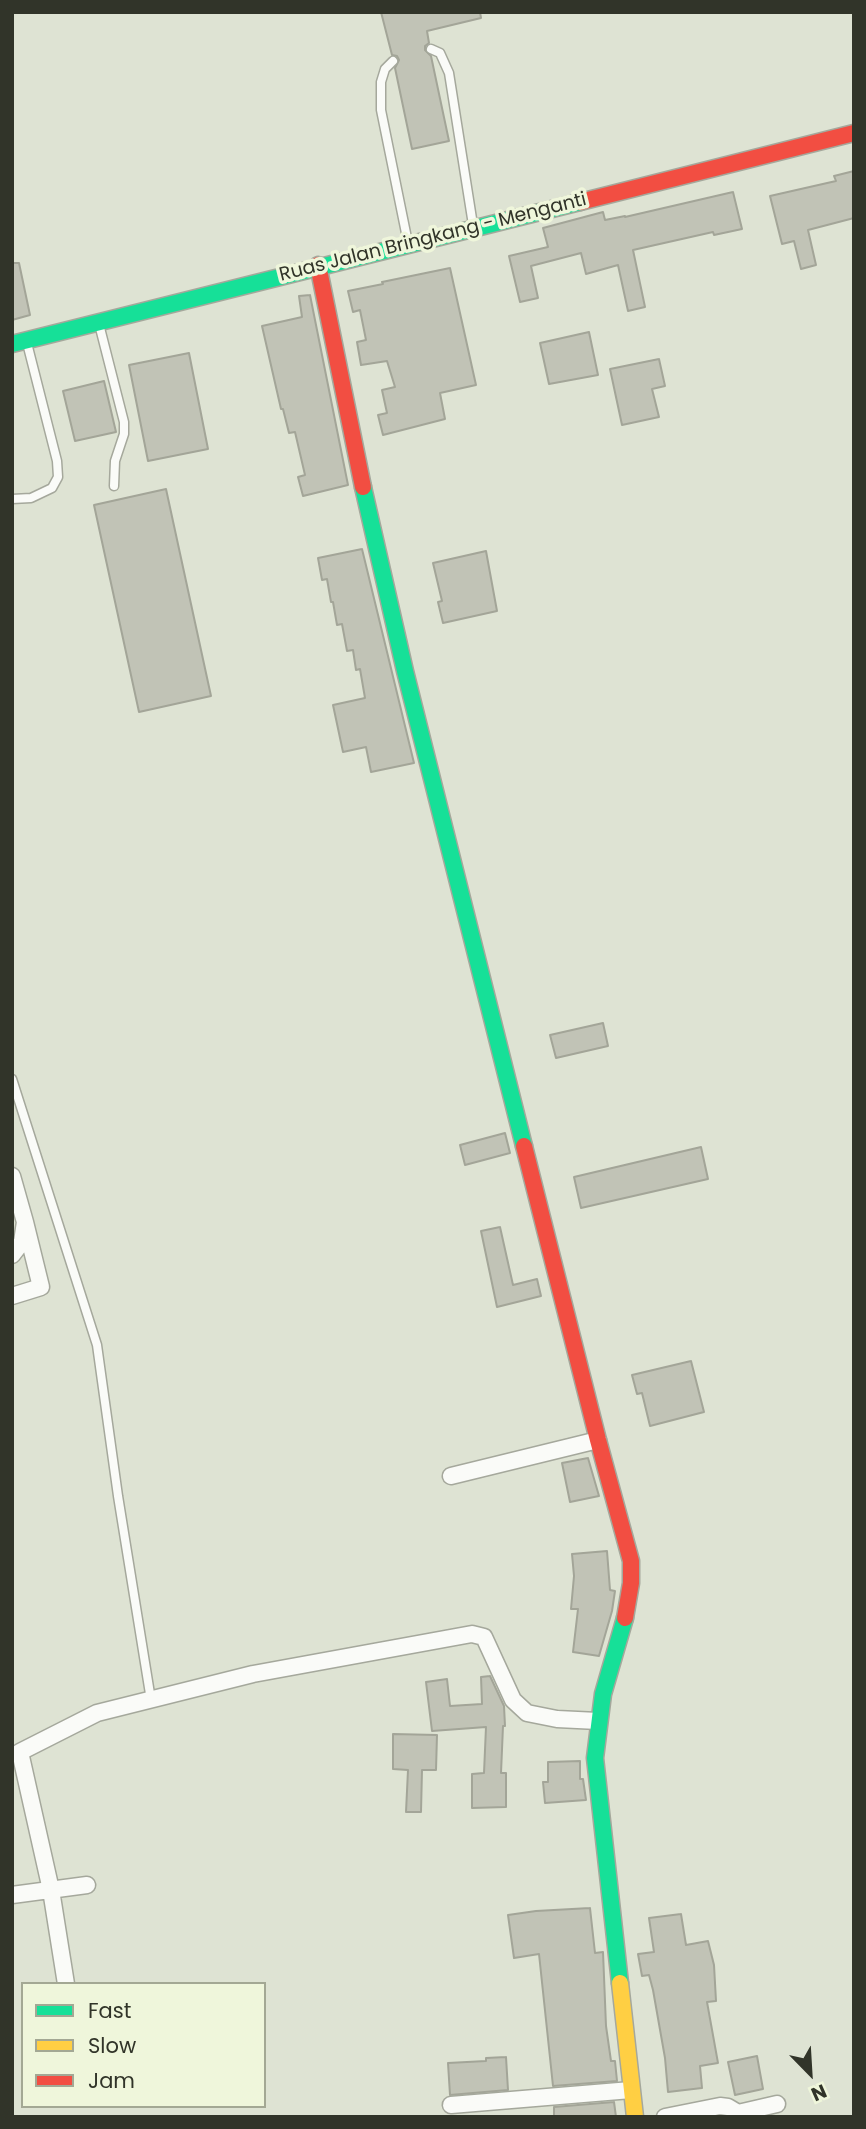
<!DOCTYPE html>
<html>
<head>
<meta charset="utf-8">
<style>
	body { margin:0 }
	#map { position:relative; width:866px; height:2129px; overflow:hidden; background:#dee3d3; font-family:Poppins,sans-serif }
	canvas { display:block }
	.frame { position:absolute; inset:0; border:14px solid #313429; pointer-events:none }
	.legend { position:absolute; left:21px; top:1982px; width:245px; height:126px; box-sizing:border-box; background:#eff6db; border:2px solid #a3a894; margin:0; padding:9px 12px; list-style:none; font-size:21px; color:#313429 }
	.legend li { display:flex; align-items:center; gap:14px; height:35px }
	.legend b { width:35px; border:2px solid #a3a894 }
	.north { position:absolute; left:775px; top:2038px; width:70px; height:70px; -webkit-text-stroke:5px #eff6db; paint-order:stroke; rotate:156deg; font-size:19px; font-weight:700; line-height:28px; text-align:center; color:#313429 }
	.north::after { content:''; display:block; margin:auto; width:24px; height:32px; background:#313429; clip-path:polygon(50% 0,100% 100%,50% 72%,0 100%) }
</style>
</head>
<body>
<div id="map">
<canvas width="866" height="2129"></canvas>
<div class="frame"></div>
<ul class="legend">
<li><b style="height:9px;background:#16e098"></b>Fast</li>
<li><b style="height:9px;background:#ffcf43"></b>Slow</li>
<li><b style="height:9px;background:#f24e42"></b>Jam</li>
</ul>
<div class="north">N</div>
</div>
<script>
const g = document.querySelector('canvas').getContext('2d');
g.lineJoin = 'round';
function fillPath(path, color) { g.fillStyle = color; g.fill(path, 'evenodd'); }
const toPath = rows => new Path2D(rows.map(r => 'M' + r).join(''));
function trace(path, color, width, dash) { g.strokeStyle = color; g.lineWidth = width; g.lineCap = dash ? 'butt' : 'round'; g.setLineDash(dash || []); g.stroke(path); }
function label(font, color, halo, rows, align = 'center') {
  g.font = font + ' Poppins,sans-serif'; g.lineWidth = 7; g.setLineDash([]); g.textBaseline = 'middle'; g.strokeStyle = halo; g.fillStyle = color; for (const [text, x, y, turn = 0] of rows) {
    g.save(); g.translate(x, y); g.rotate((+turn || 0) * Math.PI / 180); g.textAlign = isNaN(turn) ? turn : align; if (halo) g.strokeText(text, 0, 0); g.fillText(text, 0, 0); g.restore();
  }
}
const building = toPath([
	[381,12,480,12,481,18,427,31,429,43,425,46,425,50,431,56,449,141,412,149,395,68,399,60,397,56,392,55,381,12],
	[854,171,854,218,808,230,816,265,801,269,794,241,782,244,770,196,836,181,834,176,854,171],
	[733,192,742,229,714,235,713,232,633,250,645,307,628,311,618,265,586,274,581,253,531,266,538,298,520,302,509,256,548,247,543,228,603,212,605,220,625,216,625,217,733,192],
	[12,263,19,263,30,315,12,320,12,263],
	[450,268,476,385,440,393,445,419,383,435,378,415,387,413,382,390,395,387,387,361,361,365,357,342,366,340,360,310,353,312,348,291,383,284,382,282,450,268],
	[310,295,348,485,303,496,298,477,305,475,295,432,289,433,283,409,281,409,262,326,302,317,299,296,310,295],
	[589,332,598,375,549,384,540,343,589,332],
	[189,353,208,449,148,461,129,365,189,353],
	[659,359,665,386,652,389,659,417,622,425,610,369,659,359],
	[104,381,116,432,75,441,63,391,104,381],
	[166,489,211,696,139,712,94,505,166,489],
	[362,549,414,763,371,772,366,747,343,752,333,705,365,698,360,669,356,670,353,650,347,651,342,624,337,625,333,602,331,602,327,579,322,580,318,558,362,549],
	[486,551,497,611,443,623,438,602,442,601,433,563,486,551],
	[603,1023,608,1046,556,1058,550,1035,603,1023],
	[505,1133,510,1153,465,1165,460,1145,505,1133],
	[701,1147,708,1179,581,1208,574,1177,701,1147],
	[500,1227,513,1285,537,1279,541,1296,497,1307,481,1231,500,1227],
	[691,1361,704,1412,650,1426,642,1393,637,1394,632,1375,691,1361],
	[588,1458,599,1496,570,1502,562,1463,588,1458],
	[607,1551,610,1590,615,1591,612,1611,599,1656,573,1652,578,1609,571,1609,574,1576,572,1554,607,1551],
	[490,1676,504,1706,505,1726,503,1726,501,1773,506,1773,506,1807,472,1808,472,1774,484,1773,486,1727,432,1731,426,1682,447,1679,450,1706,482,1704,481,1677,490,1676],
	[393,1734,437,1735,436,1770,422,1770,421,1812,406,1812,408,1770,393,1769,393,1734],
	[580,1761,580,1779,583,1779,586,1800,545,1803,543,1782,548,1782,548,1762,580,1761],
	[590,1908,595,1953,603,1952,606,2026,611,2061,615,2061,617,2081,553,2086,539,1954,514,1958,508,1915,536,1911,590,1908],
	[681,1914,686,1945,708,1941,714,1965,716,2001,707,2002,718,2063,700,2066,702,2088,668,2092,665,2058,653,1990,649,1975,642,1976,638,1954,654,1952,649,1918,681,1914],
	[757,2056,763,2089,735,2095,728,2062,757,2056],
	[506,2057,508,2090,450,2095,448,2063,486,2061,486,2058,506,2057],
	[614,2102,616,2117,554,2117,554,2107,614,2102]
]);
fillPath(building, '#c1c3b6');
trace(building, '#a3a598', 2);
const lane = toPath([
	[431,49,440,53,449,73,473,225],
	[393,61,385,69,381,82,381,110,408,243],
	[99,324,124,422,124,434,115,461,114,486],
	[12,499,31,498,52,488,58,477,57,461,27,343],
	[12,1079,97,1345,118,1496,151,1700]
]);
const street = toPath([
	[12,1176,25,1222,22,1242,12,1255],
	[12,1296,41,1287,25,1222],
	[451,1476,598,1440],
	[12,1895,87,1885],
	[66,1984,51,1890,20,1752,97,1713,253,1674,472,1634,484,1637,513,1700,527,1713,557,1719,598,1721],
	[451,2105,631,2090],
	[665,2117,720,2106,728,2107,738,2113,777,2104]
]);
const fast = toPath([
	[12,344,580,202],
	[363,487,405,671,524,1146],
	[620,1983,595,1758,603,1694,625,1618]
]);
const slow = toPath([
	[620,1983,635,2117]
]);
const jam = toPath([
	[580,202,854,133],
	[318,265,363,487],
	[524,1146,598,1440,631,1561,631,1583,625,1618]
]);
trace(lane, '#a5a89c', 11);
trace(street, '#a5a89c', 19);
trace(fast, '#a5a89c', 19);
trace(slow, '#a5a89c', 19);
trace(jam, '#a5a89c', 19);
trace(lane, '#fafbf8', 8);
trace(street, '#fafbf8', 16);
trace(fast, '#16e098', 16);
trace(slow, '#ffcf43', 16);
trace(jam, '#f24e42', 16);
label('19px', '#313429', '#eff6db', [
	["Ruas Jalan Bringkang - Menganti",433,238,-14]
]);
</script>
</body>
</html>
